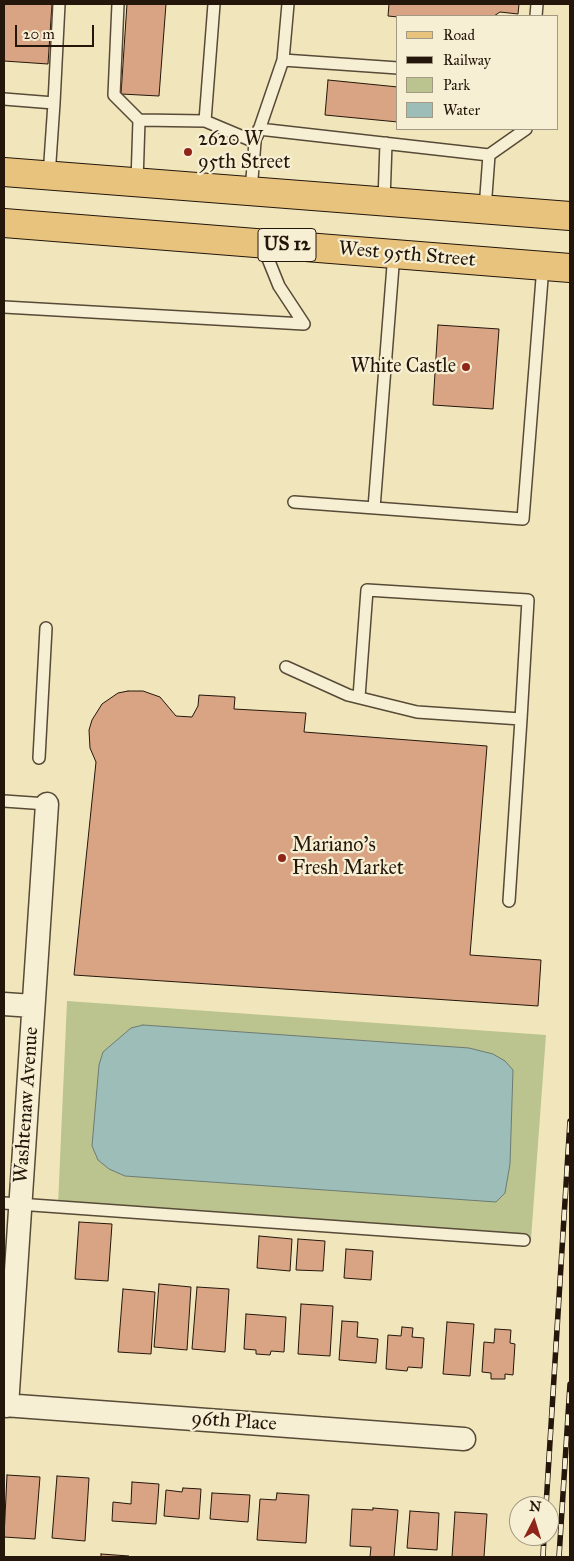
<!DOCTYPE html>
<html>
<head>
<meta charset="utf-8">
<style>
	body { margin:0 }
	#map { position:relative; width:574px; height:1561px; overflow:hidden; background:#f1e6bb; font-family:"IM FELL Great Primer",serif }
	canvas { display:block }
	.frame { position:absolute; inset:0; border:5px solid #24160b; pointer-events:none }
	.legend { position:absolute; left:396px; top:15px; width:162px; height:115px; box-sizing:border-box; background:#f6efd3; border:1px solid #a29883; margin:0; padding:6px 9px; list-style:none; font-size:15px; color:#24160b }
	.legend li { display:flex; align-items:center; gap:10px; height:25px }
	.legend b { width:25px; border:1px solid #a29883 }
	.north { position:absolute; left:509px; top:1496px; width:50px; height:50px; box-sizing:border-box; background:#f6efd3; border:1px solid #a29883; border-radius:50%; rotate:5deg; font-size:14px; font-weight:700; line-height:20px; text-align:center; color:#24160b }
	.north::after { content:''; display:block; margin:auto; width:18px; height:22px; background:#8f2418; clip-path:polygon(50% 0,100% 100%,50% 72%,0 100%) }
	.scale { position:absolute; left:15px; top:25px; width:79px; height:22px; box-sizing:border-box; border:2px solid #24160b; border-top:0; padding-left:6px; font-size:15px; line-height:18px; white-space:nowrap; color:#24160b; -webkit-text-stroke:4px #f6efd3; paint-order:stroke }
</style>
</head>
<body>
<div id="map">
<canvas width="574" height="1561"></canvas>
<div class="frame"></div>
<ul class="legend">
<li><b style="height:6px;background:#e8c37e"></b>Road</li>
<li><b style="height:6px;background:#24160b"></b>Railway</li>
<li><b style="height:14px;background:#bbc48f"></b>Park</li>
<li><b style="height:14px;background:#9dbeb8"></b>Water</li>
</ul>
<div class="north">N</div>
<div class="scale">20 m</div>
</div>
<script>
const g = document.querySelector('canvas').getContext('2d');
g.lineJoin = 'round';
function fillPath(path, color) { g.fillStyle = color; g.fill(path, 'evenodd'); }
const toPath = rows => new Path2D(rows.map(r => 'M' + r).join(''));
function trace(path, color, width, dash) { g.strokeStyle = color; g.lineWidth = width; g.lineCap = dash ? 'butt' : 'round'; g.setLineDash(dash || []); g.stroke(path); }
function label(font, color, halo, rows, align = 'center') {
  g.font = font + ' "IM FELL Great Primer",serif'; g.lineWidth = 4.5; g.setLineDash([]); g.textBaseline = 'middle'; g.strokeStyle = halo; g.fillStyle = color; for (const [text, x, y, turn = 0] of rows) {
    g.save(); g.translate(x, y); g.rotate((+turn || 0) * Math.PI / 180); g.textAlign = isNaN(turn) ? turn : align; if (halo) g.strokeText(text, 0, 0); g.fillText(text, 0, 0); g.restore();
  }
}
fillPath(toPath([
	[67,1001,546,1035,531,1239,58,1205]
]), '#bbc48f');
const water = toPath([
	[143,1025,469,1048,493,1054,505,1061,513,1070,510,1164,505,1193,496,1202,125,1176,109,1169,98,1160,92,1146,99,1065,103,1052,131,1028,143,1025]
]);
fillPath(water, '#9dbeb8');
trace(water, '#6d7b73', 1);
const building = toPath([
	[4,4,52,4,48,64,4,61,4,4],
	[127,4,166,4,159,96,121,94,127,4],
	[389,4,519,4,518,14,500,12,494,16,398,17,388,16,389,4],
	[328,80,398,87,398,122,325,115,328,80],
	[438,325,499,329,493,409,433,405,438,325],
	[128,691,143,691,160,697,176,716,192,717,198,706,199,695,235,697,234,709,306,713,304,732,487,746,470,955,541,960,538,1006,74,975,96,762,90,748,89,730,92,720,102,704,118,693,128,691],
	[79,1222,112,1224,108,1281,75,1279,79,1222],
	[259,1236,292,1239,290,1271,257,1268,259,1236],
	[298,1239,325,1241,323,1271,296,1270,298,1239],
	[346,1249,373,1251,371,1280,344,1278,346,1249],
	[159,1284,191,1287,187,1350,154,1347,159,1284],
	[197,1287,229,1289,225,1352,192,1349,197,1287],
	[123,1289,155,1292,151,1354,118,1352,123,1289],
	[301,1304,333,1306,330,1356,298,1354,301,1304],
	[246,1314,286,1317,284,1352,271,1351,270,1355,256,1354,256,1350,244,1349,246,1314],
	[342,1321,358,1322,357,1337,378,1339,376,1363,339,1360,342,1321],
	[447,1322,474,1324,470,1376,443,1374,447,1322],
	[402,1327,413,1328,412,1337,424,1338,422,1368,408,1367,407,1371,386,1369,388,1335,401,1336,402,1327],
	[495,1329,511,1330,510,1343,515,1344,513,1375,505,1374,505,1379,491,1379,491,1373,482,1372,484,1342,494,1343,495,1329],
	[7,1475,40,1477,35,1539,4,1537,7,1475],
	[57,1476,89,1478,85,1541,52,1538,57,1476],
	[132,1482,159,1484,156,1524,112,1521,113,1502,131,1504,132,1482],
	[183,1488,201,1489,199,1519,164,1516,166,1490,182,1492,183,1488],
	[212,1493,250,1495,248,1522,210,1519,212,1493],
	[277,1493,309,1495,306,1543,257,1540,260,1499,276,1500,277,1493],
	[373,1508,398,1510,394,1557,370,1557,371,1547,350,1546,352,1509,373,1510,373,1508],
	[410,1511,439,1513,437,1550,407,1548,410,1511],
	[455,1512,487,1514,484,1557,452,1557,455,1512],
	[101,1554,129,1556,129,1557,101,1557,101,1554]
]);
fillPath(building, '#d8a483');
trace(building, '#24160b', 1);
const lane = toPath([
	[118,4,114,95,139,120],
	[536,16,537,4],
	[283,60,398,68],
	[4,99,54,103,49,176],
	[54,103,59,4],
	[205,121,214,4],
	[259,129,489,155],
	[257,136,283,60,288,4],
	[137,182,139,120,205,121,255,142,251,191],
	[384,201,386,143],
	[485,209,489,155,526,129],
	[262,244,279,286,304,324],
	[4,307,304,324],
	[294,502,523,519,543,266],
	[374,508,394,253],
	[286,667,348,695,417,712,521,719,509,901],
	[359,697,367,590,528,600,521,719],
	[39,758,46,628],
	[4,801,47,804],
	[4,1203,524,1240]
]);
const street = toPath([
	[4,1004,33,1006],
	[4,1405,464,1439],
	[7,1406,47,804]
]);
const primary = toPath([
	[4,172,570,216],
	[4,223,570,268]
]);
trace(lane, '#574a37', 14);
trace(street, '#574a37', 25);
trace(primary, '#24160b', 30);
trace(lane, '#f6efd3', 11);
trace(street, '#f6efd3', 22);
trace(primary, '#e8c37e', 28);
const rail = toPath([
	[546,1506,570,1121],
	[543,1557,544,1536],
	[559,1557,570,1384]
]);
trace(rail, '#24160b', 5.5);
trace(rail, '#f6efd3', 4, [11]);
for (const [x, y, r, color] of [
	[188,152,5,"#8f2418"],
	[466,367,5,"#8f2418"],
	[282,858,5,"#8f2418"]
]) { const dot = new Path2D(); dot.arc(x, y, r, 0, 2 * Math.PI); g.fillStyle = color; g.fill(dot); trace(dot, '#f6efd3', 2); }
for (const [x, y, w] of [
	[287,245,58]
]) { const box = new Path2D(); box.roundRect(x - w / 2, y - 16.5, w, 33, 4); g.fillStyle = '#f6efd3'; g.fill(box); trace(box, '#24160b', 1); }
label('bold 19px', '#24160b', null, [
	["US 12",287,245]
]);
label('20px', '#24160b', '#f6efd3', [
	["2620 W",198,140],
	["95th Street",198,163],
	["White Castle",456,367,"right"],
	["Mariano's",292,846],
	["Fresh Market",292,869]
], 'left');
label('20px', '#24160b', '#f6efd3', [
	["West 95th Street",407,255,5],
	["Washtenaw Avenue",27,1105,-86],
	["96th Place",234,1422,4]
]);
</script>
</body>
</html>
